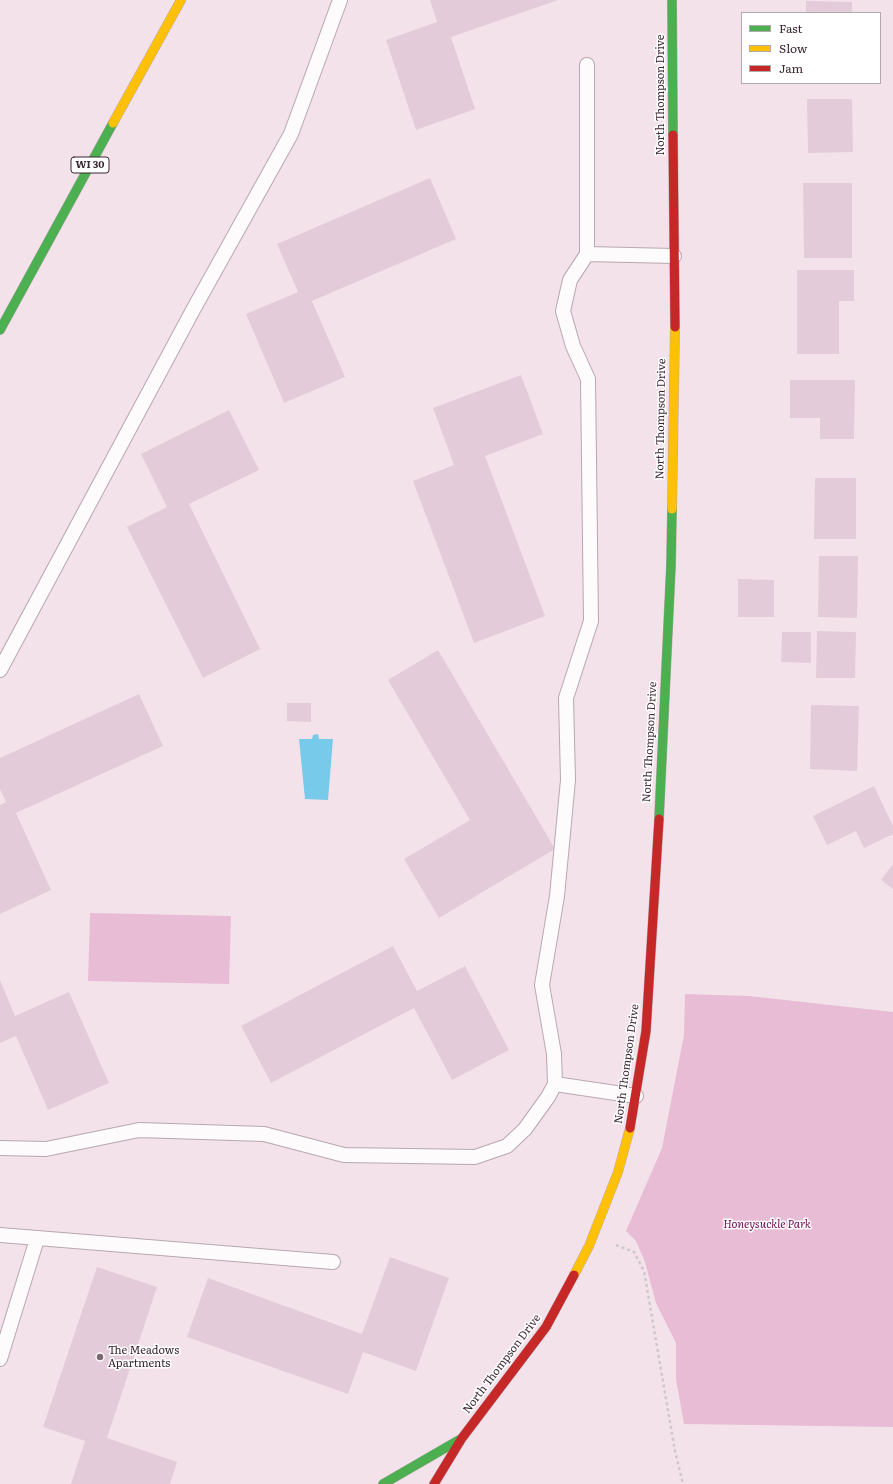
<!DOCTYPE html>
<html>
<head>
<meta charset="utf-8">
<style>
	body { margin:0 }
	#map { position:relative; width:893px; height:1484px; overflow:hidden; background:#f4e2eb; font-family:Literata,serif }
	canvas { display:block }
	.legend { position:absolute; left:741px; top:12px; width:140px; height:72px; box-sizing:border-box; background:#fff; border:1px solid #b1a9ad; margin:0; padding:5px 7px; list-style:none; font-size:12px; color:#3b2732 }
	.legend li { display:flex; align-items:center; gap:8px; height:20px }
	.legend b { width:20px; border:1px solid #b1a9ad }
</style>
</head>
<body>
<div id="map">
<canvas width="893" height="1484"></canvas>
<ul class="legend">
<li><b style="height:5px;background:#4caf50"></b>Fast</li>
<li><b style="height:5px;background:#ffc107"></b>Slow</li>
<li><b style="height:5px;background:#c62828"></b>Jam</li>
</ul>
</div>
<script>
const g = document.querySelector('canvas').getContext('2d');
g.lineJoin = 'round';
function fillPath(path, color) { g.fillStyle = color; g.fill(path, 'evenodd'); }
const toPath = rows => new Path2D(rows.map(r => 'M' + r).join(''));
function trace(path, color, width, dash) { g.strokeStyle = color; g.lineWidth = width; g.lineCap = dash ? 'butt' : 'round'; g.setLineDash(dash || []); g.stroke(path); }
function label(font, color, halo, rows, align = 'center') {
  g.font = font + ' Literata,serif'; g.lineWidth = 3; g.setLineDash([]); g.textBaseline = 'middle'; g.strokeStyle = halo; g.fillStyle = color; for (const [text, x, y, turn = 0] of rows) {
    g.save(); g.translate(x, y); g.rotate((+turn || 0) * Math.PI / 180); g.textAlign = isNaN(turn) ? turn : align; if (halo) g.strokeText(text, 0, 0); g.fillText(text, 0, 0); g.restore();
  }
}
fillPath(toPath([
	[90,913,231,916,229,984,88,981],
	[685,994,749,996,893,1012,893,1427,684,1424,676,1379,676,1343,656,1303,645,1262,636,1241,626,1231,662,1148,684,1035]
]), '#e7bcd4');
fillPath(toPath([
	[318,734,319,739,333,739,328,800,305,799,299,739,312,739,313,735]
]), '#77cae9');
fillPath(toPath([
	[430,0,558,0,451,37,475,109,416,130,386,40,437,22],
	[806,1,852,2,852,13,806,13],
	[807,99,852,99,853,152,808,153],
	[430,178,456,239,312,301,345,377,284,403,246,314,298,292,277,244],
	[803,183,852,183,852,258,804,258],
	[797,270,854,270,854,301,839,301,839,354,797,354],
	[521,375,543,434,485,456,545,616,474,643,413,481,454,465,433,408],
	[790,380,855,380,854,439,820,439,820,418,790,418],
	[229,410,259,470,189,504,260,649,203,678,127,527,167,507,141,454],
	[815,478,856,478,856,539,814,539],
	[819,556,858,556,857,618,818,617],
	[738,579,774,580,774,617,738,617],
	[817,631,856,632,855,678,816,678],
	[782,632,811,632,811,663,781,662],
	[438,650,555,849,439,918,404,859,470,820,388,680],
	[139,694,163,746,16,813,51,890,0,914,0,805,6,802,0,789,0,758],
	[287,703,311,703,311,722,287,721],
	[811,705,859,706,857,771,810,769],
	[874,786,893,826,893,834,864,848,856,831,827,845,813,816],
	[893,864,893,889,881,880],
	[393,946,417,991,465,966,509,1050,452,1080,414,1008,271,1083,241,1026],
	[0,980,15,1016,69,992,109,1083,48,1110,16,1036,0,1043],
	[390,1257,449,1278,416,1371,363,1352,348,1394,187,1337,208,1278,362,1334],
	[97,1267,157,1287,107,1438,177,1462,170,1484,71,1484,85,1441,43,1427]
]), '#e4cbd9');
const lane = toPath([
	[587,254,674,256],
	[0,670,193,310,291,134,340,0],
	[555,1084,636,1096],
	[0,1148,46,1149,139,1130,264,1134,344,1155,475,1157,507,1146,525,1129,548,1097,555,1084,554,1054,542,985,557,896,568,780,566,698,591,621,588,379,573,346,563,311,570,280,587,254,587,65],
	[0,1235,333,1262],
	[0,1359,37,1239]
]);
const fast = toPath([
	[672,0,673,135],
	[0,330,113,123],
	[659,819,671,565,672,509],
	[383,1484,459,1440]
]);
const slow = toPath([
	[113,123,181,0],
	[672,509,675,327],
	[574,1275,589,1246,618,1172,630,1128]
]);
const jam = toPath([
	[673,135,675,327],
	[630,1128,646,1031,659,819],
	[434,1484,462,1438,546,1327,574,1275]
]);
trace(lane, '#b8a7b0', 16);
trace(fast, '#b8a7b0', 10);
trace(slow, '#b8a7b0', 10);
trace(jam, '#b8a7b0', 10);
trace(toPath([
	[616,1245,634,1252,644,1271,675,1451,683,1484]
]), '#cec8cc', 2.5, [3, 3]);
trace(lane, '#fdfbfc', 14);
trace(fast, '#4caf50', 9);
trace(slow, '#ffc107', 9);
trace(jam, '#c62828', 9);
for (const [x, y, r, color] of [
	[100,1357,4,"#7c6873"]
]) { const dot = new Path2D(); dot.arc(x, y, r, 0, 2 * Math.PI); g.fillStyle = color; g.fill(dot); trace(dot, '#fff', 1.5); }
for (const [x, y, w] of [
	[90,165,38]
]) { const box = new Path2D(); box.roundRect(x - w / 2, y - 8, w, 16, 3); g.fillStyle = '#fff'; g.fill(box); trace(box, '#3b2732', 1); }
label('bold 10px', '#3b2732', null, [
	["WI 30",90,165]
]);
label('11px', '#3b2732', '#fff', [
	["North Thompson Drive",661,95,-90],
	["North Thompson Drive",661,419,-89],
	["North Thompson Drive",650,742,-87],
	["North Thompson Drive",627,1064,-82],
	["North Thompson Drive",502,1364,-53]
]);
label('italic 11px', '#700552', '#fff', [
	["Honeysuckle Park",767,1225]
]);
label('11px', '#3b2732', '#fff', [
	["The Meadows",108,1351],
	["Apartments",108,1364]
], 'left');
</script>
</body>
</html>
